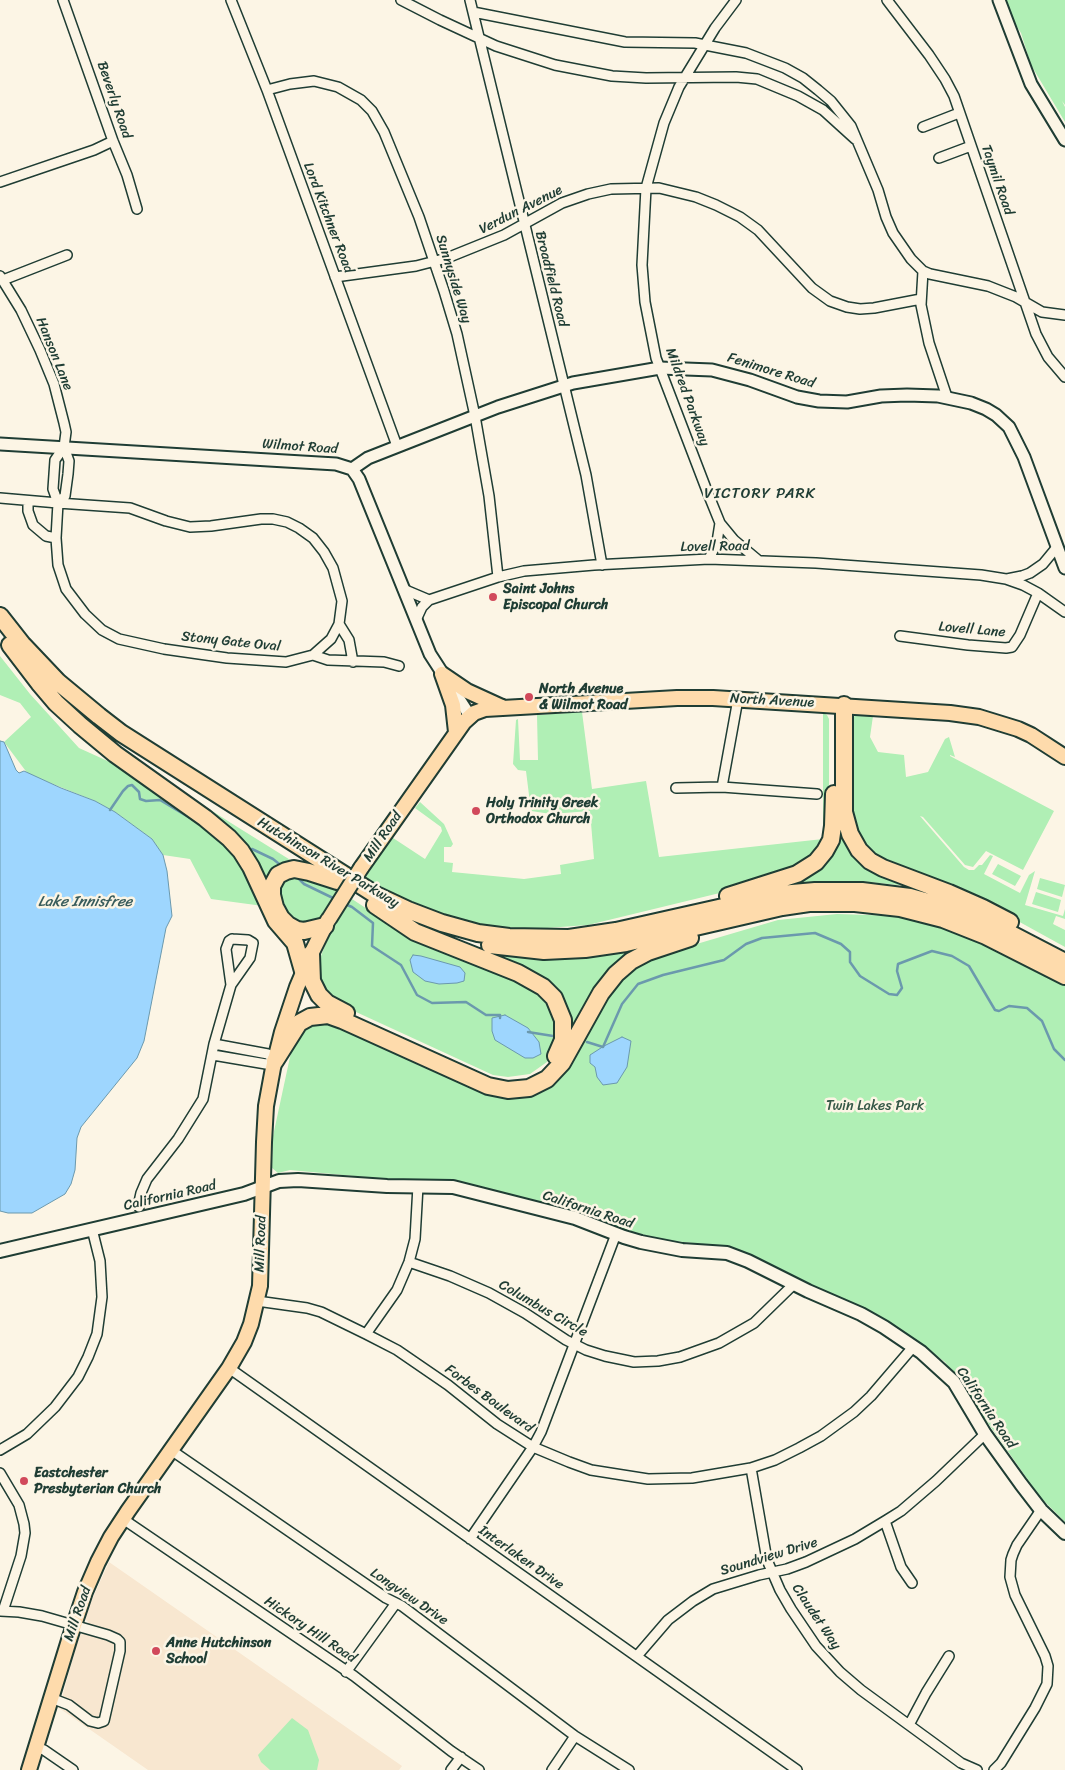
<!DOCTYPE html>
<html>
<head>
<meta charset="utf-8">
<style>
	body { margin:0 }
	canvas { display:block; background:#fcf5e5 }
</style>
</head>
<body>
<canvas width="1065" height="1770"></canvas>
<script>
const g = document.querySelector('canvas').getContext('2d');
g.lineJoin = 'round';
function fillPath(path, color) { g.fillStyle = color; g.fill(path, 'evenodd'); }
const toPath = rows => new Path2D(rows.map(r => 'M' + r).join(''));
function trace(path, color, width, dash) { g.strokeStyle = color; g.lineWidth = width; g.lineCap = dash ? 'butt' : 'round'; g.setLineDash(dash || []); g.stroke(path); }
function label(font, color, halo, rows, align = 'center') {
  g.font = font + ' Sriracha,sans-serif'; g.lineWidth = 5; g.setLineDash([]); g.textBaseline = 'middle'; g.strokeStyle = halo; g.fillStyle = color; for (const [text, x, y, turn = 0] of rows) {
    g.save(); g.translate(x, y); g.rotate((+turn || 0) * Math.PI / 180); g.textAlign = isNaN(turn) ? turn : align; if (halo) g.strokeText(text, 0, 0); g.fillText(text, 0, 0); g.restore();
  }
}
fillPath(toPath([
	[109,1562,402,1766,399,1770,148,1770,59,1708,79,1636,82,1634,86,1624,88,1622,86,1620,86,1616,89,1606]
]), '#f8e7d0');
fillPath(toPath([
	[1004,0,1065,0,1065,105,1062,101,1065,107,1065,122,1031,65,1021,33,1006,10],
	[0,656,30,694,79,748,123,768,226,839,240,859,263,906,211,899,190,859,163,855,152,839,115,812,95,801,28,774,4,742,31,717,20,703,0,695],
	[582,712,592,789,646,781,659,857,823,839,823,713,827,715,829,719,829,819,827,837,811,861,728,891,588,925,533,929,498,927,460,920,417,907,363,882,390,836,425,859,442,831,441,827,415,808,420,802,444,824,453,844,451,847,444,847,444,862,453,863,452,872,524,879,561,874,560,865,594,859,590,811,551,814,531,811,526,771,518,770,513,764,516,720,518,719,520,760,538,760,537,715],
	[857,715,873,716,870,737,878,752,904,755,906,777,928,772,945,739,949,737,955,757,950,755,950,756,1054,811,1023,870,986,851,973,867,965,865,923,817,920,816,964,867,969,870,974,870,979,865,982,865,990,855,993,856,984,874,1020,893,1029,875,1035,871,1025,905,1063,916,1065,909,1065,919,1056,916,1053,924,1065,930,1065,947,976,898,884,863,869,852,851,818,851,721,853,717],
	[150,771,231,823,300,866,269,894,249,855],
	[838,801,845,835,907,883,907,886,859,881,830,881,782,885,814,869],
	[998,864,1021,876,1015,886,992,874],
	[288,874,310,877,336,891,319,921,312,927,285,918,276,885],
	[1040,878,1065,885,1062,897,1037,889],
	[1036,892,1061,900,1058,912,1032,904],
	[352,899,399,930,525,983,541,993,556,1014,556,1045,547,1062,530,1074,508,1077,493,1075,330,1000,323,993,317,970,322,953,333,927],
	[837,914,899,916,950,930,1021,962,1065,984,1065,1522,1040,1497,945,1362,899,1329,857,1306,743,1253,722,1246,664,1240,614,1227,564,1209,451,1180,396,1180,290,1170,278,1173,272,1168,273,1136,293,1043,298,1032,313,1022,328,1020,441,1072,544,1088,619,979,637,966,666,953,778,920],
	[650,945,632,955,568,1044,565,1012,495,958,496,954],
	[292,1718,308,1730,319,1760,317,1770,270,1770,261,1762,258,1755]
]), '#b0efb5');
const water = toPath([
	[0,741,4,742,16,770,19,773,24,771,61,788,95,801,115,812,152,839,163,855,167,871,172,916,166,928,144,1041,137,1058,81,1127,77,1138,75,1170,71,1184,65,1194,32,1213,8,1213,0,1211,0,741],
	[413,955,421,956,460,967,465,973,464,981,457,983,439,984,425,981,413,972,410,960,413,955],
	[505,1015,528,1028,539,1042,541,1054,533,1058,525,1058,495,1040,492,1031,492,1018,505,1015],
	[622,1037,631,1041,627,1067,617,1083,603,1085,597,1077,595,1067,590,1063,590,1055,604,1046,622,1037]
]);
fillPath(water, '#9ed6fe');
trace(water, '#6b99ad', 1);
trace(toPath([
	[110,810,123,791,128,786,132,785,139,792,140,799,146,801,160,800,200,824],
	[252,849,273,859,283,867],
	[297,877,304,884,335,899],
	[345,904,352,907,373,923,372,946,401,965,417,995,432,1003,466,1002,486,1015,500,1015,500,1018],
	[528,1032,553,1036],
	[587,1042,603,1047,622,1004,638,984,663,975,724,960,746,944,762,938,815,933,841,944,850,952,850,962,860,976,889,994,897,995,902,988,897,971,898,964,932,951,952,956,969,966,995,1010,999,1011,1009,1006,1027,1008,1042,1021,1054,1049,1065,1060]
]), '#6b99ad', 2.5);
const minor = toPath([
	[63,0,113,141,127,175,137,209],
	[231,0,267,90,397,446],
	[401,0,440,20,496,46,555,65,612,76,646,78,736,77,757,79,798,96,823,110,855,139],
	[470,0,586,475,602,565],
	[736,0,715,28,679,87,664,123,646,188,642,265,645,302,656,358,707,491,720,523,734,540,758,560],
	[887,0,929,55,945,79,954,96,1036,334,1048,357,1065,377],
	[473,12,625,42,695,43,746,53,785,68,803,78,818,90,831,101,851,126,878,190,886,217,893,233,911,259,923,271,921,305,929,343,947,397],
	[267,90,290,84,314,81,338,87,361,100,372,111,384,132,419,217,444,291,457,334,475,416,489,496,498,577],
	[923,127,959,113],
	[939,158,971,146],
	[0,182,94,150,113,141],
	[923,271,930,274,988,286,1016,297,1042,312,1065,315],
	[0,276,21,310,40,350,54,384,64,423,66,432,64,447,69,461,68,474,65,496,58,503],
	[335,277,416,266,447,258,504,235,562,203,588,194,611,189,659,188,696,197,716,205,740,217,758,230,812,288,830,301,847,307,860,309,874,308,921,299],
	[3,280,67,255],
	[0,498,58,503,130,508,166,521,190,527,211,526,261,519,273,519,287,522,299,528,313,538,324,552,333,568,342,601,339,624,331,639,313,655,286,662,227,658,164,649,119,639,102,630,85,614,66,589,58,565,56,538,58,503,53,489,55,460,64,447],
	[28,501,28,511,33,525,46,536,56,538],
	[709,559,717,542,720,523],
	[1007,579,1022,576,1030,573,1043,564,1057,547],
	[403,589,429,600],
	[416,620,422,607,429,600,498,577,524,571,594,565,709,559,816,563,981,575,1006,579,1023,585,1038,593,1065,612],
	[339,624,349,640,353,662],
	[900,636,968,645,1006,648,1012,647,1020,635,1038,593],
	[313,655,328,660,384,662,399,666],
	[722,787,738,699],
	[676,788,722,787,817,794],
	[232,939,248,940,253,943,250,958,231,985,226,949,229,941,232,939],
	[213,1055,266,1064,275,1061,268,1054,214,1044],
	[139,1207,139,1202,141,1193,147,1179,178,1139,203,1099,214,1044,231,985],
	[409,1262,450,1276,489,1293,525,1313,566,1340,586,1350,605,1356,634,1362,658,1361,680,1357,719,1343,754,1323,794,1284],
	[257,1301,307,1308,321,1312,366,1334,397,1350,448,1385,497,1424,533,1447,569,1462,591,1470,648,1479,692,1478,751,1468,775,1460,799,1448,821,1436,854,1412,871,1396,913,1347],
	[366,1334,397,1290,409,1262,415,1239,418,1186],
	[229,1368,797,1770],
	[0,1450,27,1434,55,1407,78,1377,88,1357,97,1334,102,1297,100,1261,92,1229],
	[171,1450,386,1598,402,1606,575,1736,629,1770],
	[751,1468,767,1560,780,1590,791,1609,816,1646,840,1672,861,1690,961,1763,977,1770],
	[0,1473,19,1505,24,1524,25,1533,21,1556,3,1611],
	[123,1519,354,1676,451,1751,479,1770],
	[885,1521,901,1567,912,1583],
	[470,1539,533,1447,541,1432,616,1234],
	[0,1611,19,1612,42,1616,108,1635,117,1639,120,1642,120,1651,104,1721,98,1723,90,1721,69,1705,51,1698],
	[637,1656,668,1620,693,1601,713,1589,759,1575,787,1569,806,1562,855,1539,885,1521,901,1511,936,1481,985,1434],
	[346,1672,396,1603],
	[909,1725,926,1693,949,1656],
	[36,1747,44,1750,73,1770],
	[451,1770,461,1757],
	[552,1770,575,1736],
	[994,1770,1001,1763,1035,1708,1047,1684,1048,1666,1045,1656,1015,1595,1010,1577,1011,1560,1013,1554,1017,1545,1041,1510]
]);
const tertiary = toPath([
	[999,0,1031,84,1065,140],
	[0,444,336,464,352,469,359,479,430,654,470,716],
	[352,469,368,458,498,407,573,383,660,368,712,370,750,380,797,397,819,401,847,402,881,396,907,395,938,396,971,403,986,409,996,415,1009,427,1024,457,1065,568]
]);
const secondary = toPath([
	[0,1251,244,1194,279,1181,298,1180,387,1186,453,1187,575,1218,624,1237,641,1242,682,1250,727,1253,748,1261,808,1291,861,1314,884,1327,921,1352,954,1382,985,1434,1021,1484,1041,1510,1065,1533]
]);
const primary = toPath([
	[442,674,467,691,502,707],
	[442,674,453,705,456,732],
	[361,868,464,722,474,713,485,709,677,698,713,698,950,713,979,717,1018,729,1031,735,1065,757],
	[29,1770,70,1637,85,1592,98,1562,111,1537,128,1511,229,1368,244,1342,251,1324,260,1286,264,1142,266,1106,273,1068,282,1032,297,987,311,954,328,920]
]);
const motorway = toPath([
	[0,616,22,644,58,682,99,716,121,733,376,895,408,910,442,923,478,933,509,937,569,938,616,931,781,894,815,891,862,891,910,897,953,909,994,925,1065,962],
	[10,645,39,683,56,703,80,725,115,754,205,818,229,838,241,851,251,867,276,921,295,943,303,971],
	[844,705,844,812,850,834,859,850,870,861,883,868,949,893,983,908,1010,922],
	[728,896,797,874,816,862,825,851,831,840,833,826,834,794],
	[375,905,415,932,518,973,543,987,554,998,563,1020,563,1040,556,1056],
	[325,926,304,931,297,930,288,925,281,918,275,907,272,895,272,886,278,875,286,871,294,869,309,872,337,881],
	[490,945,544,951,585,949,626,943,782,907,809,903,855,903,900,908,943,919,986,936,1065,976],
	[311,954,312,981,319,995,327,1003,346,1013],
	[275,1061,299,1023,310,1017,328,1015,342,1020,488,1086,508,1090,529,1088,547,1079,562,1063,601,993,616,974,631,961,648,952,690,938]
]);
trace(minor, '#1f3d34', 12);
trace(tertiary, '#1f3d34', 15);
trace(secondary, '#1f3d34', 16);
trace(primary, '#1f3d34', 18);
trace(motorway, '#1f3d34', 20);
trace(minor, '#fcf5e5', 9);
trace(tertiary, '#fcf5e5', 11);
trace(secondary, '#fcf5e5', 12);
trace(primary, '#fedbac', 14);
trace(motorway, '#fedbac', 16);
const primaryBridge = toPath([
	[329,919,361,868]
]);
trace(primaryBridge, '#1f3d34', 18, []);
trace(primaryBridge, '#fedbac', 14);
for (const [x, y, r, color] of [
	[493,597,5,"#d1495b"],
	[529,697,5,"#d1495b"],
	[476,811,5,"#d1495b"],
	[24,1481,5,"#d1495b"],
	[156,1651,5,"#d1495b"]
]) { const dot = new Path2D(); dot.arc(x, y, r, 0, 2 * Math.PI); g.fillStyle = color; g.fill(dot); trace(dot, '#fcf5e5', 2); }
label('14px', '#1f3d34', '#fcf5e5', [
	["Beverly Road",114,100,71],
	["Taymil Road",997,180,71],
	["Verdun Avenue",521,210,-27],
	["Lord Kitchner Road",328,218,69],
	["Sunnyside Way",453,279,73],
	["Broadfield Road",551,279,76],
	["Hanson Lane",54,354,68],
	["Fenimore Road",771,371,17],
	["Mildred Parkway",687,397,70],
	["Wilmot Road",300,447,4],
	["Lovell Road",715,547,-1],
	["Lovell Lane",972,630,5],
	["Stony Gate Oval",231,642,6],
	["North Avenue",772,701,3],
	["Mill Road",383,837,-56],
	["Hutchinson River Parkway",328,863,31],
	["California Road",170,1196,-13],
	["California Road",588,1210,18],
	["Mill Road",261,1244,-88],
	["Columbus Circle",543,1309,30],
	["Forbes Boulevard",489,1399,36],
	["California Road",986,1408,56],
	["Soundview Drive",769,1557,-17],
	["Interlaken Drive",521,1558,35],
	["Longview Drive",409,1597,34],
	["Mill Road",78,1614,-71],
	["Claudet Way",816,1617,56],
	["Hickory Hill Road",310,1630,34]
]);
label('bold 14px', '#1f3d34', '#fcf5e5', [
	["Saint Johns",503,589],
	["Episcopal Church",503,605],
	["North Avenue",539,689],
	["& Wilmot Road",539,705],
	["Holy Trinity Greek",486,803],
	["Orthodox Church",486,819],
	["Eastchester",34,1473],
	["Presbyterian Church",34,1489],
	["Anne Hutchinson",166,1643],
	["School",166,1659]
], 'left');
label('14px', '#355847', '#fcf5e5', [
	["Twin Lakes Park",875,1106]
]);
g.letterSpacing = '1px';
label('15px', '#1f3d34', '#fcf5e5', [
	["VICTORY PARK",760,494]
]);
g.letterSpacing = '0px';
label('italic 15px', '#385c5c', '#fcf5e5', [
	["Lake Innisfree",85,902]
]);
</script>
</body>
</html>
